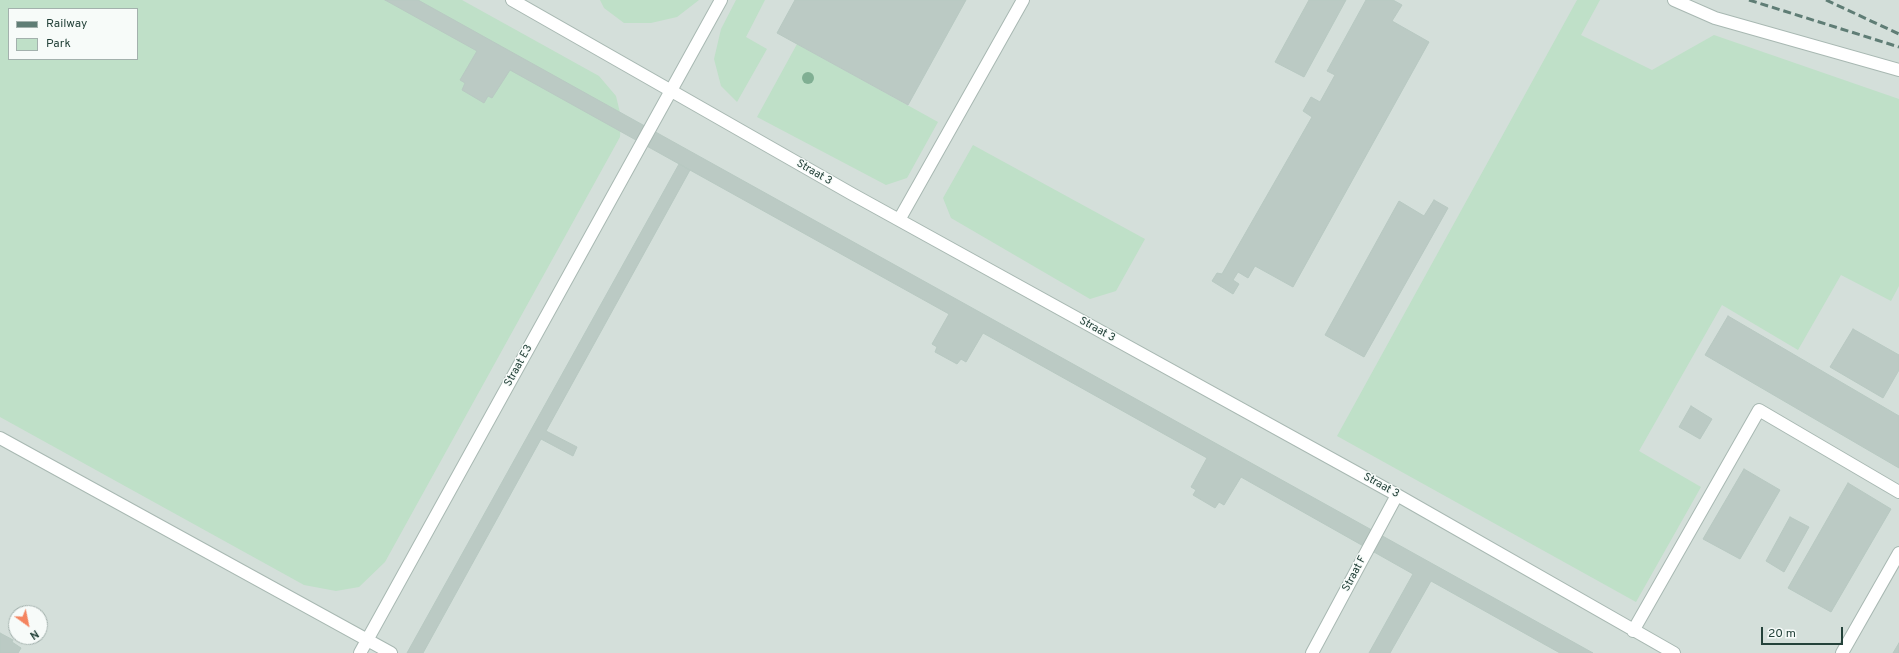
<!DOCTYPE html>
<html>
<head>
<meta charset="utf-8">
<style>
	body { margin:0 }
	#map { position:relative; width:1899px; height:653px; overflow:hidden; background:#e6efeb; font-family:Overpass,sans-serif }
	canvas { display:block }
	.legend { position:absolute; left:8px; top:8px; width:130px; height:52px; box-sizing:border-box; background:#f7fbf9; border:1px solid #a3b1ad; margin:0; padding:5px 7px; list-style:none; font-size:12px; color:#24423a }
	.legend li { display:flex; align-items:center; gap:8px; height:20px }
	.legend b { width:20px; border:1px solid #a3b1ad }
	.north { position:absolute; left:8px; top:605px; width:40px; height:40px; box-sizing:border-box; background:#f7fbf9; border:1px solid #a3b1ad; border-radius:50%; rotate:147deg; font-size:11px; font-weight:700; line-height:16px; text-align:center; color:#24423a }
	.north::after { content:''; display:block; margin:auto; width:14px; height:18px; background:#f4845f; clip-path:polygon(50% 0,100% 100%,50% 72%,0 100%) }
	.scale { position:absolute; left:1761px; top:627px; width:82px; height:18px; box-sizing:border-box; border:2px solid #24423a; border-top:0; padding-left:5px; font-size:12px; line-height:14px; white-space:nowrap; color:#24423a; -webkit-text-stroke:3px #f7fbf9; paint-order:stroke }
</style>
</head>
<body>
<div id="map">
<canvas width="1899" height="653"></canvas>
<ul class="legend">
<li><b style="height:5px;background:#5f7d75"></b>Railway</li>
<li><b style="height:11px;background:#bfe0c8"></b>Park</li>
</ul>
<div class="north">N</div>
<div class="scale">20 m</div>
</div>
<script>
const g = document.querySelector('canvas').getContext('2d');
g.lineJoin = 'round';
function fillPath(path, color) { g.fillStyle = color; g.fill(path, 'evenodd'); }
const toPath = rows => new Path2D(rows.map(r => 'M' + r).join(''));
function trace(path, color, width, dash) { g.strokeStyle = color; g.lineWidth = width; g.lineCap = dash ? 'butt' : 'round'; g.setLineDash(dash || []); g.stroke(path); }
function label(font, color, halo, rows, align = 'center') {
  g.font = font + ' Overpass,sans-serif'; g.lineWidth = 3; g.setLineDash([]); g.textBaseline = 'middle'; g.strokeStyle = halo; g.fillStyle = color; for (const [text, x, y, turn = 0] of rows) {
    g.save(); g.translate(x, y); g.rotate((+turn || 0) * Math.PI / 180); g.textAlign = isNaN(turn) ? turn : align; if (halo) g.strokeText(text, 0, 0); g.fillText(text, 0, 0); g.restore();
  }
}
fillPath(toPath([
	[0,0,1899,0,1899,653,0,653],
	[9,9,137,9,137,59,9,59],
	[16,613,40,613,40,637,16,637]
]), '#d4dfda');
fillPath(toPath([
	[0,0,462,0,599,76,616,96,621,117,620,137,385,562,359,587,336,591,304,585,0,417],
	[9,9,137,9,137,59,9,59],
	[600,0,699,0,677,17,651,23,624,23,604,8],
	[736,0,765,0,746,37,767,49,737,102,721,86,714,59,721,29],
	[1577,0,1600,0,1581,35,1652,70,1714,35,1899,99,1899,286,1891,301,1841,275,1798,350,1722,305,1639,451,1701,487,1636,602,1337,436],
	[797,44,938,122,907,178,886,185,757,117],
	[973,145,1145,239,1116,291,1090,299,951,218,943,198]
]), '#bfe0c8');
const building = toPath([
	[385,0,418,0,1593,653,1560,653,1431,581,1390,653,1369,653,1413,574,1241,477,1224,505,1219,502,1215,508,1193,495,1196,490,1191,487,1207,458,983,333,966,362,961,359,957,364,935,352,937,347,932,344,949,314,510,70,492,98,488,96,484,103,462,90,465,83,460,80,477,51,385,0],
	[795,0,966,0,908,105,777,33,795,0],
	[1309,0,1346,0,1304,77,1275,62,1309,0],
	[1366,0,1393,0,1402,5,1392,21,1429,42,1293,287,1255,266,1248,278,1238,272,1233,280,1239,284,1233,294,1212,281,1217,273,1222,274,1312,117,1303,111,1311,97,1320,102,1335,75,1327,71,1366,0],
	[679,164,690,170,546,431,577,447,573,456,541,439,423,653,407,653,679,164],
	[1434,200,1448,208,1364,357,1325,335,1399,201,1424,216,1434,200],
	[1728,316,1899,416,1899,468,1705,355,1728,316],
	[1853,329,1899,355,1899,370,1883,398,1830,367,1853,329],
	[1691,406,1712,419,1700,439,1679,427,1691,406],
	[1744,469,1780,490,1740,559,1703,539,1744,469],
	[1848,483,1891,509,1831,612,1788,588,1848,483],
	[1790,517,1809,527,1784,572,1766,561,1790,517],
	[0,633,13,640,12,642,21,648,18,653,0,653,0,633],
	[1899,643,1899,653,1893,653,1899,643]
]);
fillPath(building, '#bbcac4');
trace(building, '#b8c9c2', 1);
const lane = toPath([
	[512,0,852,194,1397,495,1674,653],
	[1674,0,1715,18,1899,70],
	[899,220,1023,0],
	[0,438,391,653],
	[1633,631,1759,410,1899,492],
	[360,653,721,0],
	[1312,653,1397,495],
	[1842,653,1899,553]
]);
trace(lane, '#a8b8b2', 14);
trace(lane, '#fff', 12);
trace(toPath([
	[1749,0,1899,47],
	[1826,0,1899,34]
]), '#5f7d75', 3, [8, 4]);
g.fillStyle = '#80af93';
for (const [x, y] of [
	[808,78]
]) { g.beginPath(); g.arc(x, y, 6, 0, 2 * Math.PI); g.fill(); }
label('11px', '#24423a', '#f7fbf9', [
	["Straat 3",814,173,30],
	["Straat 3",1097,330,29],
	["Straat E3",519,366,-61],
	["Straat 3",1381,486,29],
	["Straat F",1355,574,-62]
]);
</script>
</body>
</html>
